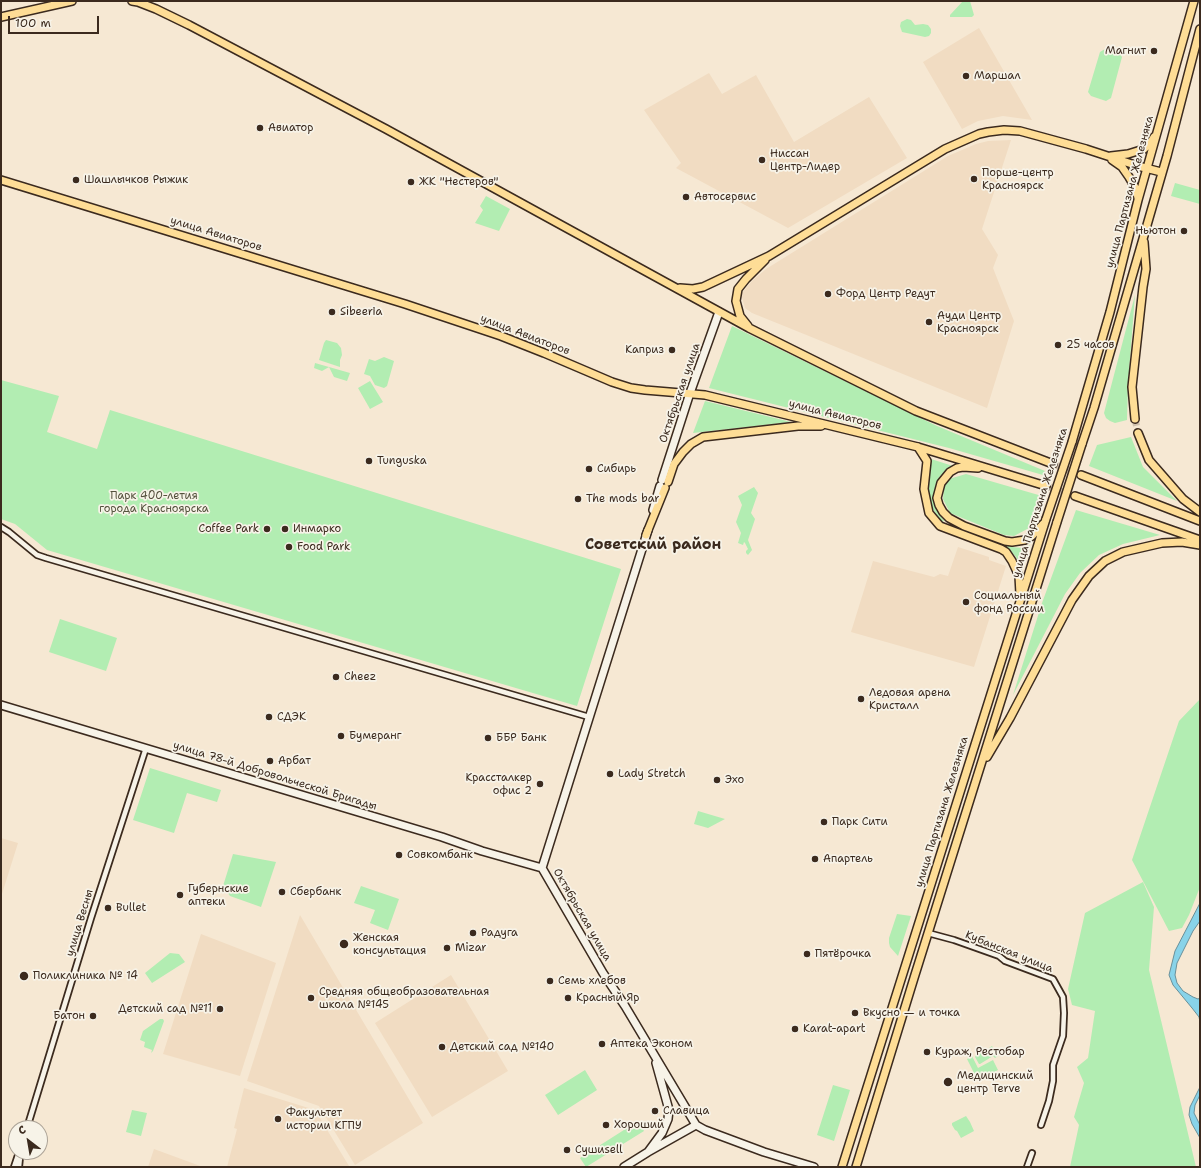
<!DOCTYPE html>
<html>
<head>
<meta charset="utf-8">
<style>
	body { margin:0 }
	#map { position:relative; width:1201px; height:1168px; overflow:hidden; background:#f6e8d3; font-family:"Shantell Sans",sans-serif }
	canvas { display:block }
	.frame { position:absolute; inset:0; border:2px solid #3b2a1e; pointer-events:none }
	.north { position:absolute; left:8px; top:1120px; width:40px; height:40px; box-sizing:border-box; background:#f7f3e8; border:1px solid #aca397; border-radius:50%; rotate:329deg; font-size:11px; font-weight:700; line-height:16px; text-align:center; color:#3b2a1e }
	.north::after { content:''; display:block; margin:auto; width:14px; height:18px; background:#3b2a1e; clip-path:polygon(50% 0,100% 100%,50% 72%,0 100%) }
	.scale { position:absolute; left:8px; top:16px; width:91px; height:18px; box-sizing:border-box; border:2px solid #3b2a1e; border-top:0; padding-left:5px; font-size:12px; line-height:14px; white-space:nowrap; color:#3b2a1e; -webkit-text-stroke:3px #f7f3e8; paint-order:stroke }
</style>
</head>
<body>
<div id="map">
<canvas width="1201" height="1168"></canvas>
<div class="frame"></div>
<div class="north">С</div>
<div class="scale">100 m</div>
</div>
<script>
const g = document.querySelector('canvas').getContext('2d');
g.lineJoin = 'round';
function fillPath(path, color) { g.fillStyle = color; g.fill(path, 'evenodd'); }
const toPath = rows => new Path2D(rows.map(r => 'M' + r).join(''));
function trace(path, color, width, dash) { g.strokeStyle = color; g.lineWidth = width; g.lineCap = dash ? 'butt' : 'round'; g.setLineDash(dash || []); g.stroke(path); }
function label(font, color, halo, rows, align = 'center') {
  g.font = font + ' "Shantell Sans",sans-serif'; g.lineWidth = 3.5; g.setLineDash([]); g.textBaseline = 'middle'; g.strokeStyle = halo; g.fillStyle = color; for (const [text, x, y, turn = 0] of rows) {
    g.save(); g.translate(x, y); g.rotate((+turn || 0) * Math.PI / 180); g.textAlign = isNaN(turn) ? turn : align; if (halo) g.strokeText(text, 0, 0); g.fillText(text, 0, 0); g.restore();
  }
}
fillPath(toPath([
	[979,28,1032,120,1003,116,978,121,962,129,923,62],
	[709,73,722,94,756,75,794,142,869,97,907,158,788,228,676,168,681,163,644,110],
	[1011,140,982,229,998,255,993,268,1014,321,987,408,752,313,745,308,741,294,752,281,766,269,948,156,976,144,988,141],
	[958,547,989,557,989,560,1006,566,974,667,851,632,873,561,934,577,940,574,948,576],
	[1,838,18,843,1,897],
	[300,915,423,1123,355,1165,319,1106,247,1081],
	[201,934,276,963,240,1076,163,1054],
	[451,975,508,1071,432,1117,375,1023],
	[244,1088,315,1110,349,1166,227,1167,237,1129,234,1128],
	[154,1149,203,1167,148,1167]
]), '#f1dcc2');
fillPath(toPath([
	[963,1,970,1,974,15,972,17,950,17,950,15],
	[907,19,911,20,915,25,923,24,928,25,931,29,931,33,929,36,925,37,902,32,900,26,901,22],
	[1105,49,1119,53,1122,57,1111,98,1106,101,1091,96,1088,92,1100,52],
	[1175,183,1200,190,1200,204,1171,196],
	[486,196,510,209,499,231,475,223,483,210,480,206],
	[1135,295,1128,385,1127,420,1115,423,1110,421,1106,418,1104,413],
	[732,326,937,426,1045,471,1043,475,949,448,709,388],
	[326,340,337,343,341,348,342,355,340,360,340,367,319,360,324,343],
	[384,357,394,361,387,386,384,388,375,385,370,376,364,374,369,359,375,361],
	[315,363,350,373,347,381,334,377,329,367,322,371,314,368],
	[1,380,59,396,47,432,97,449,110,410,621,569,577,706,47,550,15,524,1,519],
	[370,381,383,402,370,409,358,388],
	[705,401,791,422,693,433],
	[1131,437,1143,467,1177,501,1089,466,1097,445],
	[931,459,953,466,940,476,936,484,933,497,937,510,944,521,942,522,930,505,928,496,928,485],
	[966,474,1042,496,1031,527,1014,536,1004,535,950,513,943,499,944,487,949,479],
	[754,487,758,493,751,513,755,519,748,540,752,550,748,555,746,553,746,551,748,549,745,543,744,542,743,545,738,543,741,533,736,522,742,505,738,496],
	[1076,510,1160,535,1123,544,1099,555,1080,573,1065,594,1013,695,1042,603],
	[990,540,1012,547,1022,548,1030,545,1022,569,1016,557,1010,550],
	[60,619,117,638,106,671,49,652],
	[1200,699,1200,887,1189,915,1182,928,1169,931,1132,860,1179,721],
	[150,768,221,790,217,802,187,793,174,833,133,820],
	[698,811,725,819,708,828,694,824],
	[233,854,276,862,261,907,230,896,223,886],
	[1143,882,1154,907,1149,970,1196,1167,1070,1167,1079,1125,1074,1117,1084,1083,1077,1067,1088,1058,1095,1011,1072,1005,1068,989,1085,913],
	[361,886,399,899,388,930,370,923,375,910,354,903],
	[897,914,911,916,898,956,890,947,889,943,889,938],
	[170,953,179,954,185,962,152,983,145,973],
	[160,1019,163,1019,164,1021,153,1051,151,1053,152,1050,144,1047,145,1042,140,1040,143,1031],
	[992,1046,998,1056,995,1058,993,1056,980,1064,979,1064,975,1057,976,1055,989,1049,989,1048],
	[972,1056,978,1068,993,1060,998,1070,978,1081,967,1059],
	[585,1070,597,1090,558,1115,545,1095],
	[833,1085,850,1090,834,1141,817,1135],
	[132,1110,147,1113,141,1136,126,1132],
	[966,1116,970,1122,974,1131,961,1138,957,1131,955,1130,952,1125,952,1123],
	[638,1121,644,1131,586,1167,580,1158]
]), '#b2edb2');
const water = toPath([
	[1200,903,1200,921,1193,931,1177,963,1175,975,1177,983,1183,991,1193,997,1198,999,1200,998,1200,1022,1199,1017,1192,1008,1173,985,1169,975,1175,951,1200,903],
	[1200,1087,1200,1095,1195,1105,1194,1113,1200,1125,1200,1138,1192,1124,1189,1115,1190,1107,1200,1087]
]);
fillPath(water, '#88d3e9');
trace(water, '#698f98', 1);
trace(toPath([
	[1135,419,1138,433],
	[1053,464,1081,475],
	[1046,486,1075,496]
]), '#d1c2af', 7, [7, 3.5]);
const street = toPath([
	[1,527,9,532,37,555,46,558,589,717],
	[928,933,954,940,999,956,1005,961,1053,979,1063,997,1064,1013,1063,1036,1053,1065,1053,1081,1049,1101,1041,1125],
	[27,1128,91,918,146,748],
	[14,1167,19,1152],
	[19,1167,20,1157],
	[1027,1167,1032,1153]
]);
const secondary = toPath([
	[662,480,690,393,719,312],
	[653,510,660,486],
	[648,530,542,868,603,973,625,1006,696,1125,705,1130,764,1152,814,1167],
	[1,705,442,837,482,851,542,868],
	[648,1152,662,1133,668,1119,669,1110,656,1063],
	[624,1167,648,1152,696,1125]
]);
const primary = toPath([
	[132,1,138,2,156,9,189,25,386,129,749,328,916,411,1053,464],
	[1,17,72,1],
	[1111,156,1128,154,1144,149,1151,142,1154,137],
	[1112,160,1122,167,1129,177,1136,189,1138,198],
	[1,180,405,304,501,336,544,353,612,382,631,388,645,390,705,395,918,447,1046,486],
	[680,288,693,289,703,287,769,256,945,149,979,134,988,132,1004,130,1020,131,1086,149,1138,166,1161,172],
	[748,326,740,316,736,301,738,289,746,279,765,260],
	[1135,419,1132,387,1143,287,1146,269,1144,242],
	[1138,433,1149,460,1183,499,1200,512],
	[1072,442,1110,312,1138,200,1194,1],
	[1082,444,1094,408,1167,156,1200,29],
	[918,447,927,461,924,489,929,513,940,526,1001,549,1006,552,1012,561,1019,576,1020,594],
	[978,468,963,467,957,468,950,472,941,483,937,498,939,505,943,512,949,518,964,526,1005,541,1012,542,1025,540,1032,536,1043,524],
	[1081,475,1200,521],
	[668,482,674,464,683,452,691,444,703,437,798,426,821,426],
	[1075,496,1200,540],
	[646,535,665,488],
	[987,757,1010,718,1072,600,1089,576,1105,561,1123,552,1162,543,1182,542,1200,545],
	[842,1167,1046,519],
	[856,1167,914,978,1057,522]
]);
trace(street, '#3b2a1e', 8);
trace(secondary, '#3b2a1e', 10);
trace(primary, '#3b2a1e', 10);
trace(street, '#f7f3e8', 4.5);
trace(secondary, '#f7f3e8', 7);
trace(primary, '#fedd96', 7);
const primaryBridge = toPath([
	[1046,519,1072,442],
	[1057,522,1082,444]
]);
trace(primaryBridge, '#3b2a1e', 10, []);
trace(primaryBridge, '#fedd96', 7);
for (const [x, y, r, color] of [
	[1154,51,4,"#3b2a1e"],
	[966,76,4,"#3b2a1e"],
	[260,128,4,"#3b2a1e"],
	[762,160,4,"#3b2a1e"],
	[974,179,4,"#3b2a1e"],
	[76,180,4,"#3b2a1e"],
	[411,182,4,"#3b2a1e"],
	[686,197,4,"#3b2a1e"],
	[1184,231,4,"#3b2a1e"],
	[828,294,4,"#3b2a1e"],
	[332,312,4,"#3b2a1e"],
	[929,322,4,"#3b2a1e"],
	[1058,345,4,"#3b2a1e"],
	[672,350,4,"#3b2a1e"],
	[369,461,4,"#3b2a1e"],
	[589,469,4,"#3b2a1e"],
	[578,499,4,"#3b2a1e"],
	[267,529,4,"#3b2a1e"],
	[285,529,4,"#3b2a1e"],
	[289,547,4,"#3b2a1e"],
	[966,602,4,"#3b2a1e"],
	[336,677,4,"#3b2a1e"],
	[861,699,4,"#3b2a1e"],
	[269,717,4,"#3b2a1e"],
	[341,736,4,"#3b2a1e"],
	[488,738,4,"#3b2a1e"],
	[270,761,4,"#3b2a1e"],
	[610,774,4,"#3b2a1e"],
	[717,780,4,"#3b2a1e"],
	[540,784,4,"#3b2a1e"],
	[824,822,4,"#3b2a1e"],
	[399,855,4,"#3b2a1e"],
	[815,859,4,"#3b2a1e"],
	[282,892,4,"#3b2a1e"],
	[180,895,4,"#3b2a1e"],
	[108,908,4,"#3b2a1e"],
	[473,933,4,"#3b2a1e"],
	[344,944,5,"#3b2a1e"],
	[447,948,4,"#3b2a1e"],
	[807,954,4,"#3b2a1e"],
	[24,976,5,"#3b2a1e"],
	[550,981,4,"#3b2a1e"],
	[311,998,4,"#3b2a1e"],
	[568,998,4,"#3b2a1e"],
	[220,1009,4,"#3b2a1e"],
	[855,1013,4,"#3b2a1e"],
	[93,1016,4,"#3b2a1e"],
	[795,1029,4,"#3b2a1e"],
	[602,1044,4,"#3b2a1e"],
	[442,1047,4,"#3b2a1e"],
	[927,1052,4,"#3b2a1e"],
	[948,1082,5,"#3b2a1e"],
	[655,1111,4,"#3b2a1e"],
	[278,1119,4,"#3b2a1e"],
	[606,1125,4,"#3b2a1e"],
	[567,1150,4,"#3b2a1e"]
]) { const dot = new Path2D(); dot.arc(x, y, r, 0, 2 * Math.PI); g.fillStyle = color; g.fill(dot); trace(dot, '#f7f3e8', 1.5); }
label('11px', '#3b2a1e', '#f7f3e8', [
	["Магнит",1146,51,"right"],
	["Маршал",974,76],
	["Авиатор",268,128],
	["Ниссан",770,154],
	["Центр-Лидер",770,167],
	["Порше-центр",982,173],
	["Красноярск",982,186],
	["Шашлычков Рыжик",84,180],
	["ЖК \"Нестеров\"",419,182],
	["Автосервис",694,197],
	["Ньютон",1176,231,"right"],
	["Форд Центр Редут",836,294],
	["Sibeeria",340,312],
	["Ауди Центр",937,316],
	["Красноярск",937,329],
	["25 часов",1066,345],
	["Каприз",664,350,"right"],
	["Tunguska",377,461],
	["Сибирь",597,469],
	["The mods bar",586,499],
	["Coffee Park",259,529,"right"],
	["Инмарко",293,529],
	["Food Park",297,547],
	["Социальный",974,596],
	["фонд России",974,609],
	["Cheez",344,677],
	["Ледовая арена",869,693],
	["Кристалл",869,706],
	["СДЭК",277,717],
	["Бумеранг",349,736],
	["ББР Банк",496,738],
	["Арбат",278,761],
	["Lady Stretch",618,774],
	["Крассталкер",532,778,"right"],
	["офис 2",532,791,"right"],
	["Эхо",725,780],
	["Парк Сити",832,822],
	["Совкомбанк",407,855],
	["Апартель",823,859],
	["Губернские",188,889],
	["аптеки",188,902],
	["Сбербанк",290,892],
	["Bullet",116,908],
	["Радуга",481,933],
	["Женская",353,938],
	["консультация",353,951],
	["Mizar",455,948],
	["Пятёрочка",815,954],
	["Поликлиника № 14",33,976],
	["Семь хлебов",558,981],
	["Средняя общеобразовательная",319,992],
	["школа №145",319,1005],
	["Красный Яр",576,998],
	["Детский сад №11",212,1009,"right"],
	["Вкусно — и точка",863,1013],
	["Батон",85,1016,"right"],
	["Karat-apart",803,1029],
	["Аптека Эконом",610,1044],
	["Детский сад №140",450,1047],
	["Кураж, Рестобар",935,1052],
	["Медицинский",957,1076],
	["центр Terve",957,1089],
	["Славица",663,1111],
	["Факультет",286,1113],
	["истории КГПУ",286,1126],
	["Хороший",614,1125],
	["Сушиsell",575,1150]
], 'left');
label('11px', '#3b2a1e', '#f7f3e8', [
	["улица Партизана Железняка",1130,192,-75],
	["улица Авиаторов",216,234,17],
	["улица Авиаторов",525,335,21],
	["Октябрьская улица",680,393,-71],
	["улица Авиаторов",835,415,14],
	["улица Партизана Железняка",1040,503,-72],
	["улица 78-й Добровольческой Бригады",275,776,17],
	["улица Партизана Железняка",942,812,-73],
	["Октябрьская улица",582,915,60],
	["улица Весны",80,923,-73],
	["Кубанская улица",1009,952,22]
]);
label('11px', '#53513c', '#f7f3e8', [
	["Парк 400-летия",154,496],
	["города Красноярска",154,509]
]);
label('bold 15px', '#3b2a1e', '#f7f3e8', [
	["Советский район",653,545]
]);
</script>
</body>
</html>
